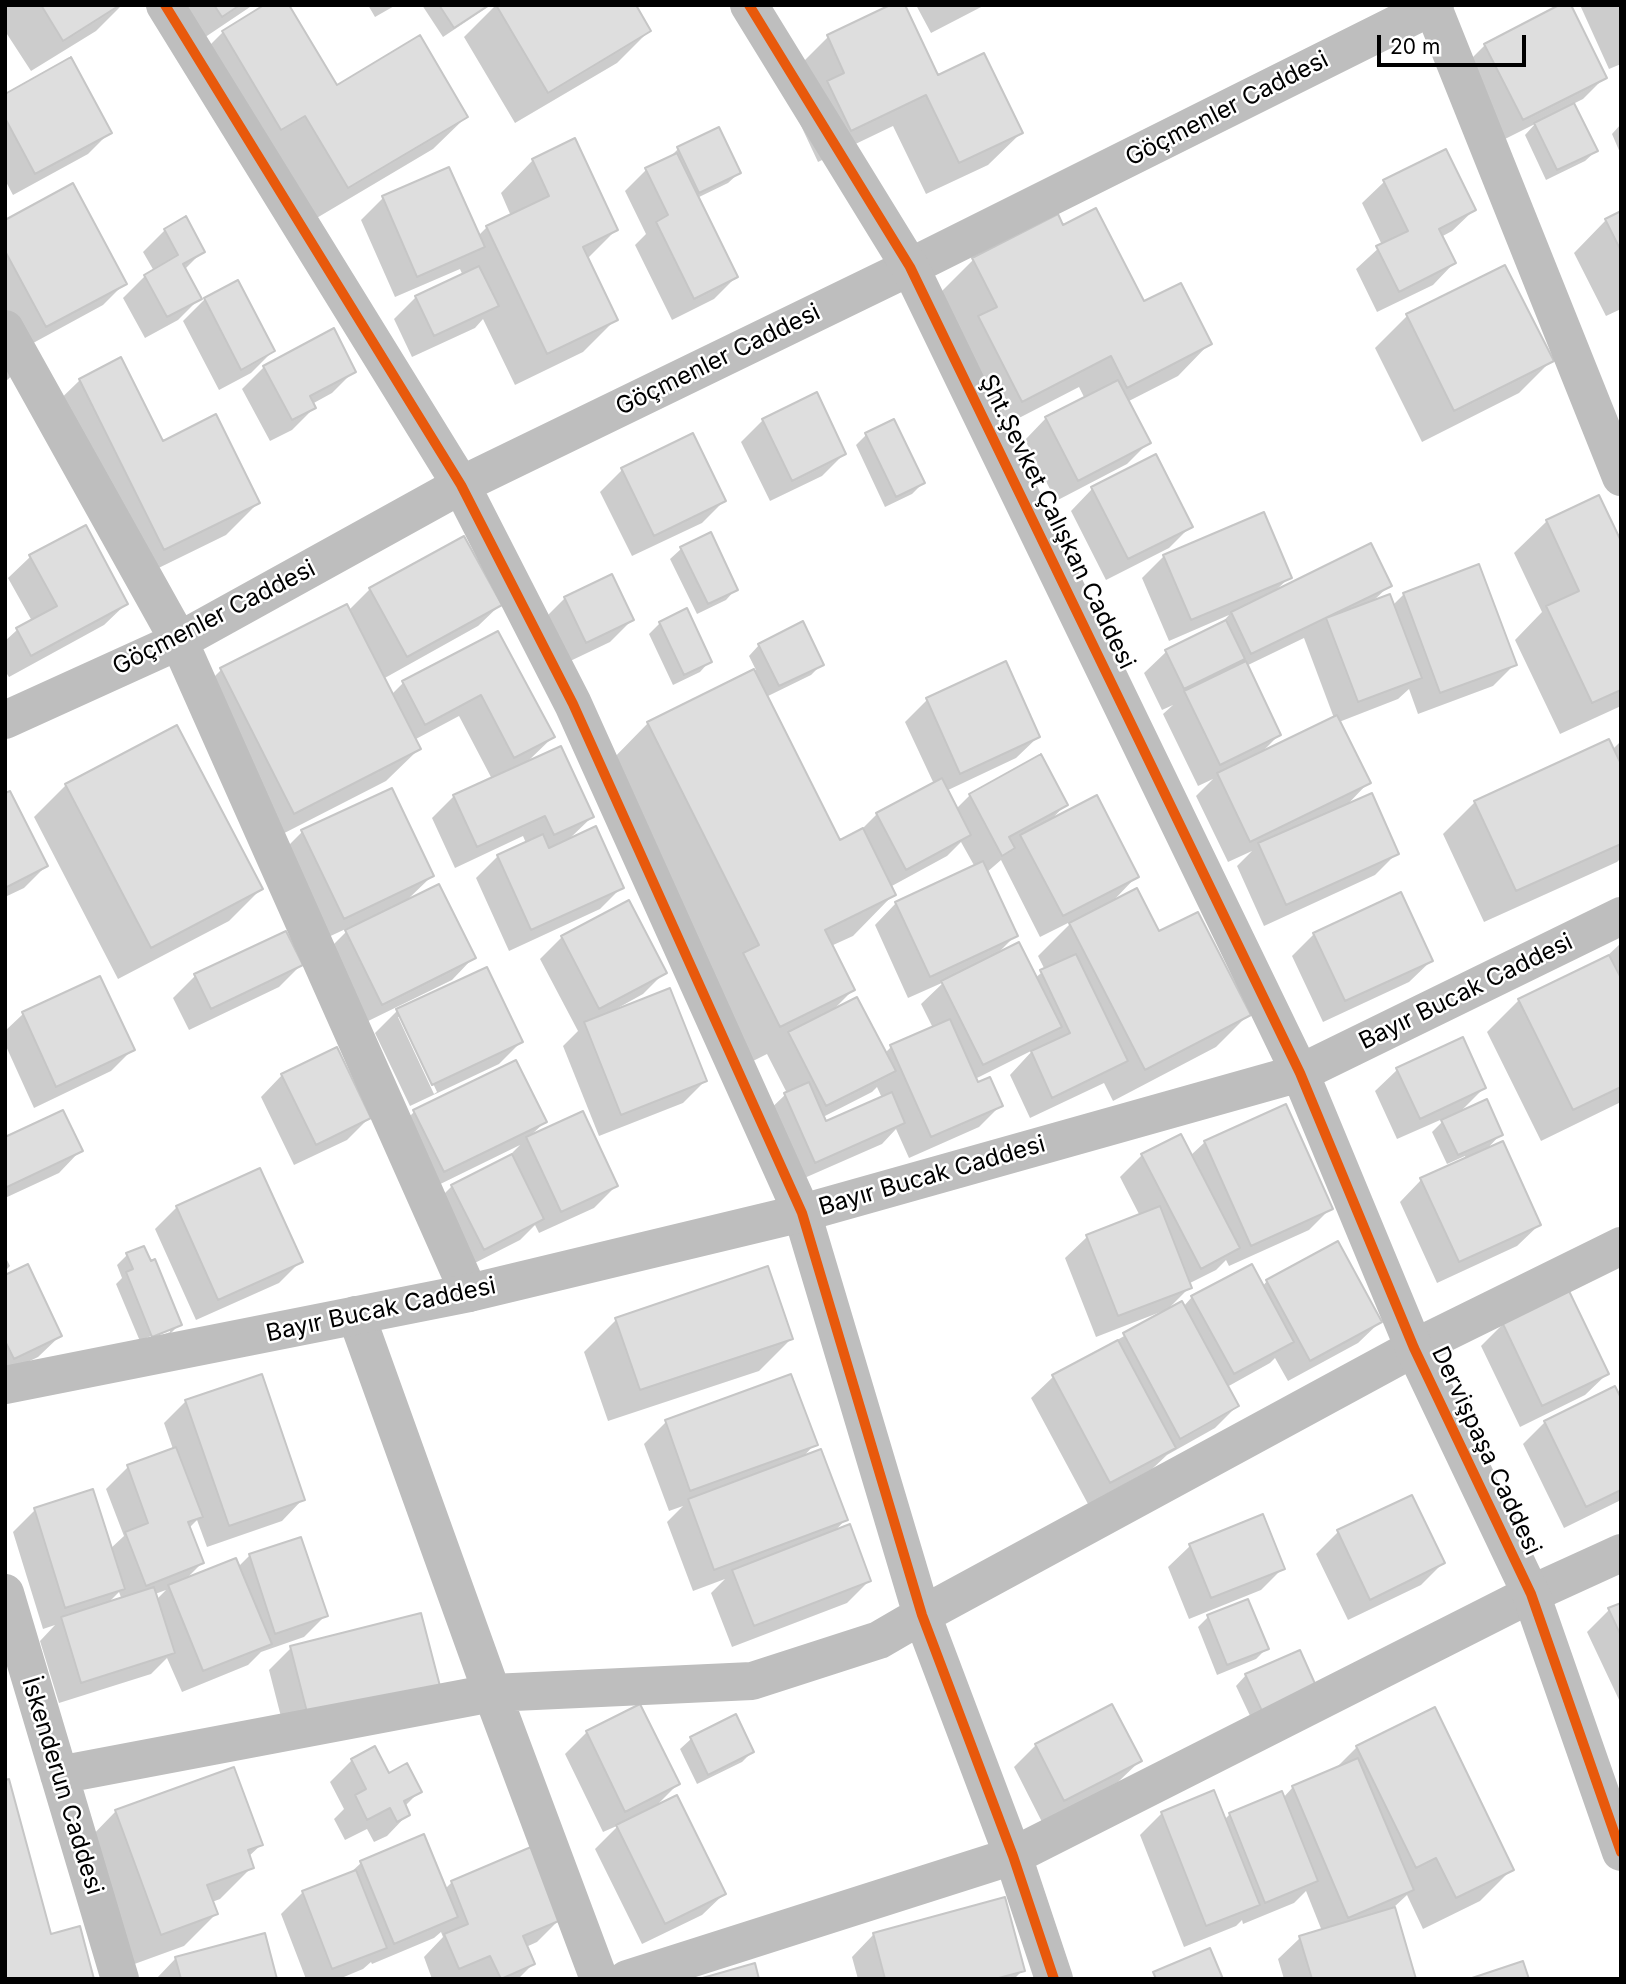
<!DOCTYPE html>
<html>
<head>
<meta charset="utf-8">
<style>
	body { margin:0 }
	#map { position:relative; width:1626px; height:1984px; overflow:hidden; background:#fff; font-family:Inter,sans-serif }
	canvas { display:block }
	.frame { position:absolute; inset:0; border:7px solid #000; pointer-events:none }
	.scale { position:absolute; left:1377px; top:35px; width:149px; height:32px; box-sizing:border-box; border:4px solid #000; border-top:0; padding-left:9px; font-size:21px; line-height:24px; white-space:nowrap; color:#000; -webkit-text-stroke:5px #fff; paint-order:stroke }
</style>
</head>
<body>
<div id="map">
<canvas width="1626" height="1984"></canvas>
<div class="frame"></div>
<div class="scale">20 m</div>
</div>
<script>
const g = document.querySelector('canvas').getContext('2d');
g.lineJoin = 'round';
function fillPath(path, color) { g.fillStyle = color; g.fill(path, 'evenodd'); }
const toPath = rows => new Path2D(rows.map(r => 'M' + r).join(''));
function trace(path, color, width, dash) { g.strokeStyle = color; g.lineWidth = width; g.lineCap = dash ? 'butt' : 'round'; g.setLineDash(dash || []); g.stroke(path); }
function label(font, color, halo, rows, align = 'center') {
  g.font = font + ' Inter,sans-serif'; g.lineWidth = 5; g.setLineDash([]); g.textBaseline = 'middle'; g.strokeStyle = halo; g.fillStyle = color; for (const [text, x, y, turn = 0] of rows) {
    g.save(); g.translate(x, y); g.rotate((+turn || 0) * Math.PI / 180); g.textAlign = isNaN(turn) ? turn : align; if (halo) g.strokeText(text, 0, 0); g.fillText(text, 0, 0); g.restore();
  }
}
fillPath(toPath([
	[5,5,122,5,96,31,31,71,5,31],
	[161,5,253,5,189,48],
	[368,5,396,5,375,17],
	[422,5,491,5,443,37],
	[496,5,649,31,617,63,515,123,464,37],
	[916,5,985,5,931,33],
	[1580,5,1621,5,1621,64,1609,69],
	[223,32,337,88,466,117,433,149,315,219,191,64],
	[828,37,938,77,1021,133,988,165,926,194,893,126,818,162,796,115,796,69],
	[1485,45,1605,77,1583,99,1573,104,1596,151,1585,161,1546,180,1525,135,1535,124,1501,141,1463,67],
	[5,96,110,132,88,154,13,195,5,180],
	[1621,124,1621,155,1612,134],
	[678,149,739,173,728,183,697,198,736,277,714,299,672,320,635,245,646,234,625,191,646,170,668,159],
	[1446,151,1474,210,1452,231,1441,237,1454,263,1433,285,1377,312,1356,269,1382,245,1362,203,1384,182],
	[533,160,616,230,587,259,615,320,583,352,515,385,483,319,475,328,412,357,394,319,416,297,463,276,460,269,395,297,361,220,383,198,478,236,487,227,511,216,501,193],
	[1621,213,1621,309,1606,316,1574,253,1606,220],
	[5,222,125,283,103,305,24,348,5,313],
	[1062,228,1144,304,1210,343,1178,376,1127,402,1149,442,1127,464,1056,501,1025,440,1046,418,1085,399,1079,387,990,433,941,292,973,260],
	[165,230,203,251,184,270,200,298,178,320,145,338,123,298,145,276,154,271,143,252],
	[1505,268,1551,361,1519,393,1422,442,1375,348,1407,316],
	[205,299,273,351,251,373,219,390,183,321],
	[5,345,18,370,5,382],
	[264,367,354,371,332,393,312,404,314,408,292,430,270,441,242,389],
	[80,380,162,443,258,503,226,535,132,581,47,412],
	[763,420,844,454,822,476,770,501,741,442],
	[866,435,923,483,912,494,885,507,856,445],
	[622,470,724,501,702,523,632,556,600,492],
	[1092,489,1191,526,1169,548,1106,580,1071,511],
	[1547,521,1621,545,1621,706,1560,734,1515,640,1542,612,1514,553],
	[710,534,736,589,726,600,697,614,670,559,681,549],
	[1164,556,1290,577,1276,590,1390,585,1372,602,1393,605,1404,594,1515,664,1493,686,1418,714,1409,689,1398,699,1339,722,1368,783,1346,806,1397,853,1375,875,1264,926,1237,866,1252,851,1228,862,1196,796,1213,779,1198,786,1163,714,1173,705,1162,710,1144,673,1166,652,1220,625,1229,615,1169,641,1142,578],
	[1304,638,1334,718,1261,753,1279,735,1246,666],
	[30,557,126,604,104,625,9,677,5,671,5,641,17,630,32,621,8,578],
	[370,589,500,605,478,626,383,679,391,695,403,683,497,633,553,737,526,763,592,817,567,841,622,887,600,909,509,951,476,878,498,856,526,843,523,836,455,868,432,818,454,796,492,779,459,716,414,740,419,749,386,781,261,845,189,702,221,670,346,606,348,611],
	[565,598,632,620,610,642,564,664,543,620],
	[660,623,710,661,700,672,673,685,649,634],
	[759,645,822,664,811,675,766,697,839,842,859,832,877,814,934,784,905,722,927,700,1005,664,1038,737,1016,758,946,791,956,809,970,795,1066,804,1050,821,1137,876,1112,902,1158,934,1248,1015,1216,1047,1113,1101,1104,1083,1030,1118,1010,1075,1033,1050,975,1079,1001,1105,979,1127,909,1158,896,1129,882,1144,793,1183,763,1116,787,1093,767,1054,739,1068,607,765,648,723,756,670,749,656],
	[961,842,975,867,896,903,875,925,908,998,944,982,921,1004,933,1028,891,1047,885,1053,831,1012,853,990,831,946,853,936,894,894,890,887,947,856],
	[1001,860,1040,937,1074,920,1038,956,1045,970,1035,978,996,955,1016,935,986,873],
	[877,1087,882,1098,825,1123,823,1117,872,1092],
	[1621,741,1621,858,1617,862,1484,922,1443,834,1475,802,1612,750],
	[66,785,261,889,229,921,118,979,34,817],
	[5,795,46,866,24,888,5,897],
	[302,832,432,876,406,901,473,958,452,980,360,1025,324,954,352,926,322,940,281,853],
	[285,933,301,965,279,987,189,1030,173,998,195,976],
	[1314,934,1431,961,1409,982,1323,1022,1292,956],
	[562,937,665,972,643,994,616,1009,705,1081,683,1103,599,1136,563,1046,578,1031,540,959],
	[1621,943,1621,1102,1541,1141,1487,1032,1519,1000,1604,959],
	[397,1011,521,1042,499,1064,410,1106,375,1033],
	[398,1017,402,1017,437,1092,434,1094],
	[23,1014,133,1049,111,1071,34,1108,5,1044,5,1031],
	[1462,1040,1484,1088,1458,1114,1501,1134,1485,1151,1539,1225,1517,1246,1437,1283,1400,1202,1421,1180,1466,1160,1465,1156,1447,1164,1432,1132,1447,1117,1397,1139,1375,1091,1397,1070],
	[282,1075,369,1118,347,1140,294,1165,261,1097],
	[414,1112,545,1122,529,1137,616,1186,594,1208,539,1233,535,1225,520,1240,461,1270,430,1208,452,1186,507,1158,520,1145,422,1193,393,1133],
	[5,1139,80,1151,59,1173,5,1198],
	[1205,1142,1331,1208,1309,1230,1229,1266,1226,1260,1216,1270,1188,1284,1190,1287,1166,1311,1183,1307,1192,1297,1262,1287,1267,1281,1380,1322,1358,1343,1288,1381,1275,1358,1270,1363,1227,1387,1237,1406,1215,1428,1167,1455,1152,1469,1088,1504,1031,1398,1053,1377,1164,1313,1163,1311,1096,1337,1065,1258,1087,1237,1140,1216,1120,1177,1142,1155,1190,1156],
	[177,1207,300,1262,279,1283,196,1320,155,1229],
	[127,1255,180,1324,169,1335,142,1346,116,1284,122,1278,117,1265],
	[170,1328,170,1332,145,1342,144,1339],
	[5,1256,10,1266,5,1271],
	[5,1277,60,1336,38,1357,5,1373],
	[616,1320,791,1339,759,1371,608,1421,584,1352],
	[1503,1324,1607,1374,1585,1395,1520,1427,1481,1346],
	[186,1401,303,1499,282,1521,207,1547,197,1520,188,1529,202,1563,184,1581,238,1567,250,1555,326,1615,304,1637,261,1652,248,1665,182,1692,167,1658,151,1674,59,1703,40,1641,55,1625,43,1629,13,1532,35,1510,110,1549,124,1536,106,1489,128,1467,173,1449,164,1423],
	[166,1590,156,1600,155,1594],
	[119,1592,122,1600,107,1604],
	[1621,1402,1621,1500,1564,1528,1523,1444,1545,1422],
	[666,1422,815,1444,802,1458,846,1519,833,1533,869,1581,847,1603,732,1647,711,1593,725,1579,693,1591,667,1522,683,1506,669,1511,644,1444],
	[1411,1497,1443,1563,1421,1585,1348,1620,1316,1554,1338,1532],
	[1262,1516,1283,1568,1261,1590,1189,1619,1168,1567,1190,1546],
	[1621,1605,1621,1704,1587,1632,1609,1610],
	[1208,1617,1267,1648,1256,1659,1217,1675,1198,1627],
	[291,1648,417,1711,288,1744,269,1670],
	[1246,1675,1314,1686,1252,1720,1236,1686],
	[1111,1706,1140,1761,1118,1782,1042,1822,1014,1767,1036,1745],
	[735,1717,752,1752,742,1762,697,1784,680,1749,691,1739],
	[587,1732,678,1784,655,1807,724,1894,702,1915,642,1944,595,1849,619,1825,603,1832,565,1754],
	[1357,1747,1512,1869,1480,1901,1423,1929,1407,1895,1393,1908,1414,1979,1284,1979,1278,1959,1300,1938,1322,1931,1306,1891,1294,1903,1243,1924,1242,1920,1236,1926,1184,1947,1140,1835,1162,1813,1224,1820,1230,1814,1283,1798,1293,1787,1334,1770],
	[352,1760,388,1775,420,1791,404,1807,408,1814,387,1836,374,1842,367,1829,345,1840,334,1819,344,1809,330,1782],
	[116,1811,261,1845,248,1857,252,1867,220,1899,212,1902,216,1914,184,1946,129,1966,84,1844],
	[423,1837,445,1889,452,1882,559,1920,537,1942,526,1947,533,1964,518,1979,469,1979,468,1977,463,1979,432,1979,424,1957,443,1937,441,1932,434,1938,372,1964,371,1962,363,1969,339,1979,306,1979,281,1914,303,1892,349,1874,361,1863],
	[873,1935,1023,1970,1014,1979,858,1979,852,1957],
	[176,1958,275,1979,156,1979]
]), '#0003');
const building = toPath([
	[41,5,120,5,63,41,41,5],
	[214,5,240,5,222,17,214,5],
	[264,5,289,5,337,85,420,35,468,117,348,188,305,116,281,130,222,31,264,5],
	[439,5,489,5,454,28,439,5],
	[496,5,636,5,651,31,548,93,496,5],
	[890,5,905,5,938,75,984,53,1023,133,959,163,926,95,851,131,827,81,844,73,827,35,890,5],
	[1559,5,1571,5,1607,78,1523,120,1484,44,1559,5],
	[71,57,112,133,35,174,5,118,5,94,71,57],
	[1574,103,1598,151,1557,170,1534,123,1574,103],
	[719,127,741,173,699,193,677,147,719,127],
	[575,138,618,230,583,247,618,320,547,354,486,226,549,196,532,159,575,138],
	[1446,149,1476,210,1439,229,1456,263,1399,292,1376,246,1408,231,1383,180,1446,149],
	[677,153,738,277,694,299,656,222,668,215,645,168,677,153],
	[449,167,485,247,417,277,382,196,449,167],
	[73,183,127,284,46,327,5,251,5,220,73,183],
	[1096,208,1144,301,1181,283,1212,344,1127,388,1111,356,1022,402,978,316,997,307,972,258,1058,214,1063,225,1096,208],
	[1621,211,1621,251,1605,219,1621,211],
	[186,216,205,252,183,264,202,299,167,317,144,275,178,255,164,229,186,216],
	[1505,265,1554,361,1454,411,1406,314,1505,265],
	[479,266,499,306,434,336,415,296,479,266],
	[238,280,275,351,241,370,204,298,238,280],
	[334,328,356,372,310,396,316,408,292,420,263,366,334,328],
	[121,357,163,441,216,414,260,503,164,550,79,379,121,357],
	[1118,380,1151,443,1078,481,1045,417,1118,380],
	[817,392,846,454,792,481,762,419,817,392],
	[894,419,925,483,896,497,865,433,894,419],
	[693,433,726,501,654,536,621,468,693,433],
	[1156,454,1193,527,1128,559,1091,487,1156,454],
	[1599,495,1621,541,1621,690,1592,703,1546,606,1579,591,1546,520,1599,495],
	[1264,512,1292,578,1191,620,1163,555,1264,512],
	[86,525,128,604,31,656,16,628,57,606,29,555,86,525],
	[711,532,738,590,708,604,680,547,711,532],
	[464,536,502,605,407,657,369,588,464,536],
	[1371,543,1392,586,1251,654,1231,612,1371,543],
	[1479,564,1517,665,1440,693,1403,593,1479,564],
	[612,574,634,620,586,643,564,597,612,574],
	[1390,594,1422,678,1358,702,1326,618,1390,594],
	[347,604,421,749,294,814,220,668,347,604],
	[687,608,712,662,684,675,659,622,687,608],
	[1226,620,1245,659,1184,689,1165,650,1226,620],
	[803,621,824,665,779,686,758,644,803,621],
	[498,631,555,737,514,758,481,695,425,725,402,681,498,631],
	[1006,661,1040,737,960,774,926,698,1006,661],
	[1246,661,1281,735,1220,765,1184,691,1246,661],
	[754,669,840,840,863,828,896,895,825,930,855,990,780,1027,743,953,759,945,647,722,754,669],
	[1337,715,1371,783,1250,842,1217,773,1337,715],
	[177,725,263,889,151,948,65,784,177,725],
	[1609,739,1621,764,1621,844,1516,891,1474,801,1609,739],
	[561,746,594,817,554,835,545,816,477,847,453,795,561,746],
	[1041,754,1068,805,1009,837,1015,848,1002,856,969,794,1041,754],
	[942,778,971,835,906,870,876,813,942,778],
	[392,788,434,876,344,919,301,830,392,788],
	[10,791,48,866,5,888,5,793,10,791],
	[1372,793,1399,854,1286,905,1258,843,1372,793],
	[1097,795,1139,877,1063,916,1020,835,1097,795],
	[596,826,624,888,531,930,497,855,543,834,549,848,596,826],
	[983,861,1018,936,930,977,895,902,983,861],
	[439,884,476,958,382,1005,345,930,439,884],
	[1137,888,1159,931,1198,912,1251,1015,1145,1070,1069,923,1137,888],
	[1401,892,1433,961,1345,1001,1313,933,1401,892],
	[629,900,667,973,599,1009,561,936,629,900],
	[286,931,303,965,211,1009,194,974,286,931],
	[1019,942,1062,1027,983,1065,941,981,1019,942],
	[1076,954,1128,1061,1052,1098,1031,1051,1070,1033,1040,970,1076,954],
	[1609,955,1621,978,1621,1087,1573,1110,1518,999,1609,955],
	[487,967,523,1042,432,1085,396,1009,487,967],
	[100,976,135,1050,56,1087,22,1012,100,976],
	[670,988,707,1081,621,1115,584,1022,670,988],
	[857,997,896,1071,826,1106,788,1032,857,997],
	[950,1019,978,1082,990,1077,1003,1106,931,1137,890,1045,950,1019],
	[1463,1037,1486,1088,1420,1119,1396,1068,1463,1037],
	[337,1047,371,1118,316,1145,281,1074,337,1047],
	[516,1060,547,1122,444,1172,413,1110,516,1060],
	[809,1082,826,1121,892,1092,905,1123,815,1163,784,1093,809,1082],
	[1487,1099,1503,1135,1458,1155,1441,1120,1487,1099],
	[1286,1104,1333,1209,1251,1246,1204,1141,1286,1104],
	[63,1110,83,1151,5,1188,5,1137,63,1110],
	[583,1111,618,1186,561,1212,526,1137,583,1111],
	[1181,1134,1240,1248,1201,1269,1141,1154,1181,1134],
	[1503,1141,1541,1225,1459,1262,1420,1178,1503,1141],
	[512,1154,544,1219,484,1250,451,1185,512,1154],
	[260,1168,303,1262,218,1300,176,1206,260,1168],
	[1160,1206,1192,1288,1118,1316,1086,1235,1160,1206],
	[1338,1241,1382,1322,1310,1361,1266,1280,1338,1241],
	[144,1246,151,1261,155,1259,182,1325,152,1337,126,1272,133,1269,126,1253,144,1246],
	[28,1264,62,1336,14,1359,5,1341,5,1275,28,1264],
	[1252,1264,1294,1342,1234,1374,1191,1296,1252,1264],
	[768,1266,793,1339,640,1390,615,1318,768,1266],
	[1569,1291,1609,1374,1542,1406,1502,1322,1569,1291],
	[1182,1301,1239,1406,1180,1439,1123,1333,1182,1301],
	[1118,1340,1176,1448,1110,1483,1052,1375,1118,1340],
	[262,1374,305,1500,229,1526,185,1400,262,1374],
	[791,1374,818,1445,690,1491,665,1420,791,1374],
	[1615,1386,1621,1398,1621,1490,1586,1507,1544,1421,1615,1386],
	[176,1447,203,1517,188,1522,204,1563,146,1586,125,1532,148,1523,127,1465,176,1447],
	[821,1449,848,1520,714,1570,688,1499,821,1449],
	[93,1489,125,1589,65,1608,34,1508,93,1489],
	[1412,1495,1445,1563,1370,1600,1337,1530,1412,1495],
	[1263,1514,1285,1569,1211,1598,1189,1544,1263,1514],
	[850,1524,871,1581,754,1626,732,1570,850,1524],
	[301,1537,328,1616,275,1634,249,1554,301,1537],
	[236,1558,272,1644,203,1671,168,1585,236,1558],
	[154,1587,175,1653,81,1683,61,1617,154,1587],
	[1248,1599,1269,1649,1227,1665,1207,1615,1248,1599],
	[1621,1603,1621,1636,1608,1608,1621,1603],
	[421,1613,441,1690,310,1724,290,1646,421,1613],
	[1300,1650,1316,1686,1262,1711,1245,1674,1300,1650],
	[640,1704,680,1784,625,1812,586,1731,640,1704],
	[1112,1704,1142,1761,1064,1801,1035,1744,1112,1704],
	[1435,1707,1514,1870,1456,1898,1436,1858,1416,1868,1356,1746,1435,1707],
	[736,1714,754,1752,708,1775,690,1737,736,1714],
	[375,1746,389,1773,407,1763,422,1792,404,1801,410,1815,397,1822,390,1808,367,1820,355,1795,366,1789,351,1759,375,1746],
	[1358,1758,1414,1890,1348,1918,1292,1786,1358,1758],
	[234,1767,263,1845,248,1850,254,1868,207,1885,218,1914,161,1935,115,1810,234,1767],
	[9,1779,51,1934,80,1926,94,1979,5,1979,5,1780,9,1779],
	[1214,1790,1260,1905,1206,1926,1161,1812,1214,1790],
	[1282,1791,1318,1881,1265,1903,1229,1813,1282,1791],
	[677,1795,726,1894,665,1924,616,1825,677,1795],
	[424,1834,458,1917,394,1944,360,1861,424,1834],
	[531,1847,561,1920,523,1936,535,1964,501,1979,490,1956,459,1969,444,1934,468,1924,451,1881,531,1847],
	[356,1870,387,1948,332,1969,302,1891,356,1870],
	[1005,1897,1025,1971,995,1979,885,1979,873,1933,1005,1897],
	[1395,1907,1416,1979,1312,1979,1299,1936,1395,1907],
	[265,1933,277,1979,181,1979,175,1957,265,1933],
	[1210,1948,1223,1979,1156,1979,1153,1972,1210,1948],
	[1523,1961,1529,1979,1469,1979,1523,1961],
	[755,1963,759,1979,699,1979,755,1963]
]);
fillPath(building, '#dedede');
trace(building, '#c6c6c6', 2);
trace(toPath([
	[165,5,461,485,573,704,802,1213,922,1615,1013,1856,1054,1979],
	[1432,5,1621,477],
	[5,329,179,641,469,1293],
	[5,720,179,641,461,485,910,267,1435,5],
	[356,1315,492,1693,599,1979],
	[5,1593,120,1979],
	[59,1775,492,1693,752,1681,879,1640,922,1615,1414,1348,1621,1246],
	[627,1979,1013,1856,1531,1594,1621,1553]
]), '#bebebe', 38);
trace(toPath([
	[749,5,910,267,1300,1073,1414,1348,1531,1594,1621,1852],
	[5,1385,469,1293,802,1213,1300,1073,1621,916]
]), '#bebebe', 38);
trace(toPath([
	[165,5,461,485,573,704,802,1213,922,1615,1013,1856,1054,1979],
	[749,5,910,267,1300,1073,1414,1348,1531,1594,1621,1852]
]), '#e8590c', 10);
label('24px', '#000', '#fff', [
	["Göçmenler Caddesi",1227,109,-27],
	["Göçmenler Caddesi",718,360,-26],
	["Şht.Şevket Çalışkan Caddesi",1057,522,64],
	["Göçmenler Caddesi",214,618,-27],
	["Bayır Bucak Caddesi",1466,992,-26],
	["Bayır Bucak Caddesi",932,1176,-16],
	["Bayır Bucak Caddesi",381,1310,-12],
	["Dervişpaşa Caddesi",1486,1451,65],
	["İskenderun Caddesi",62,1786,73]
]);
</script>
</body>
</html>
